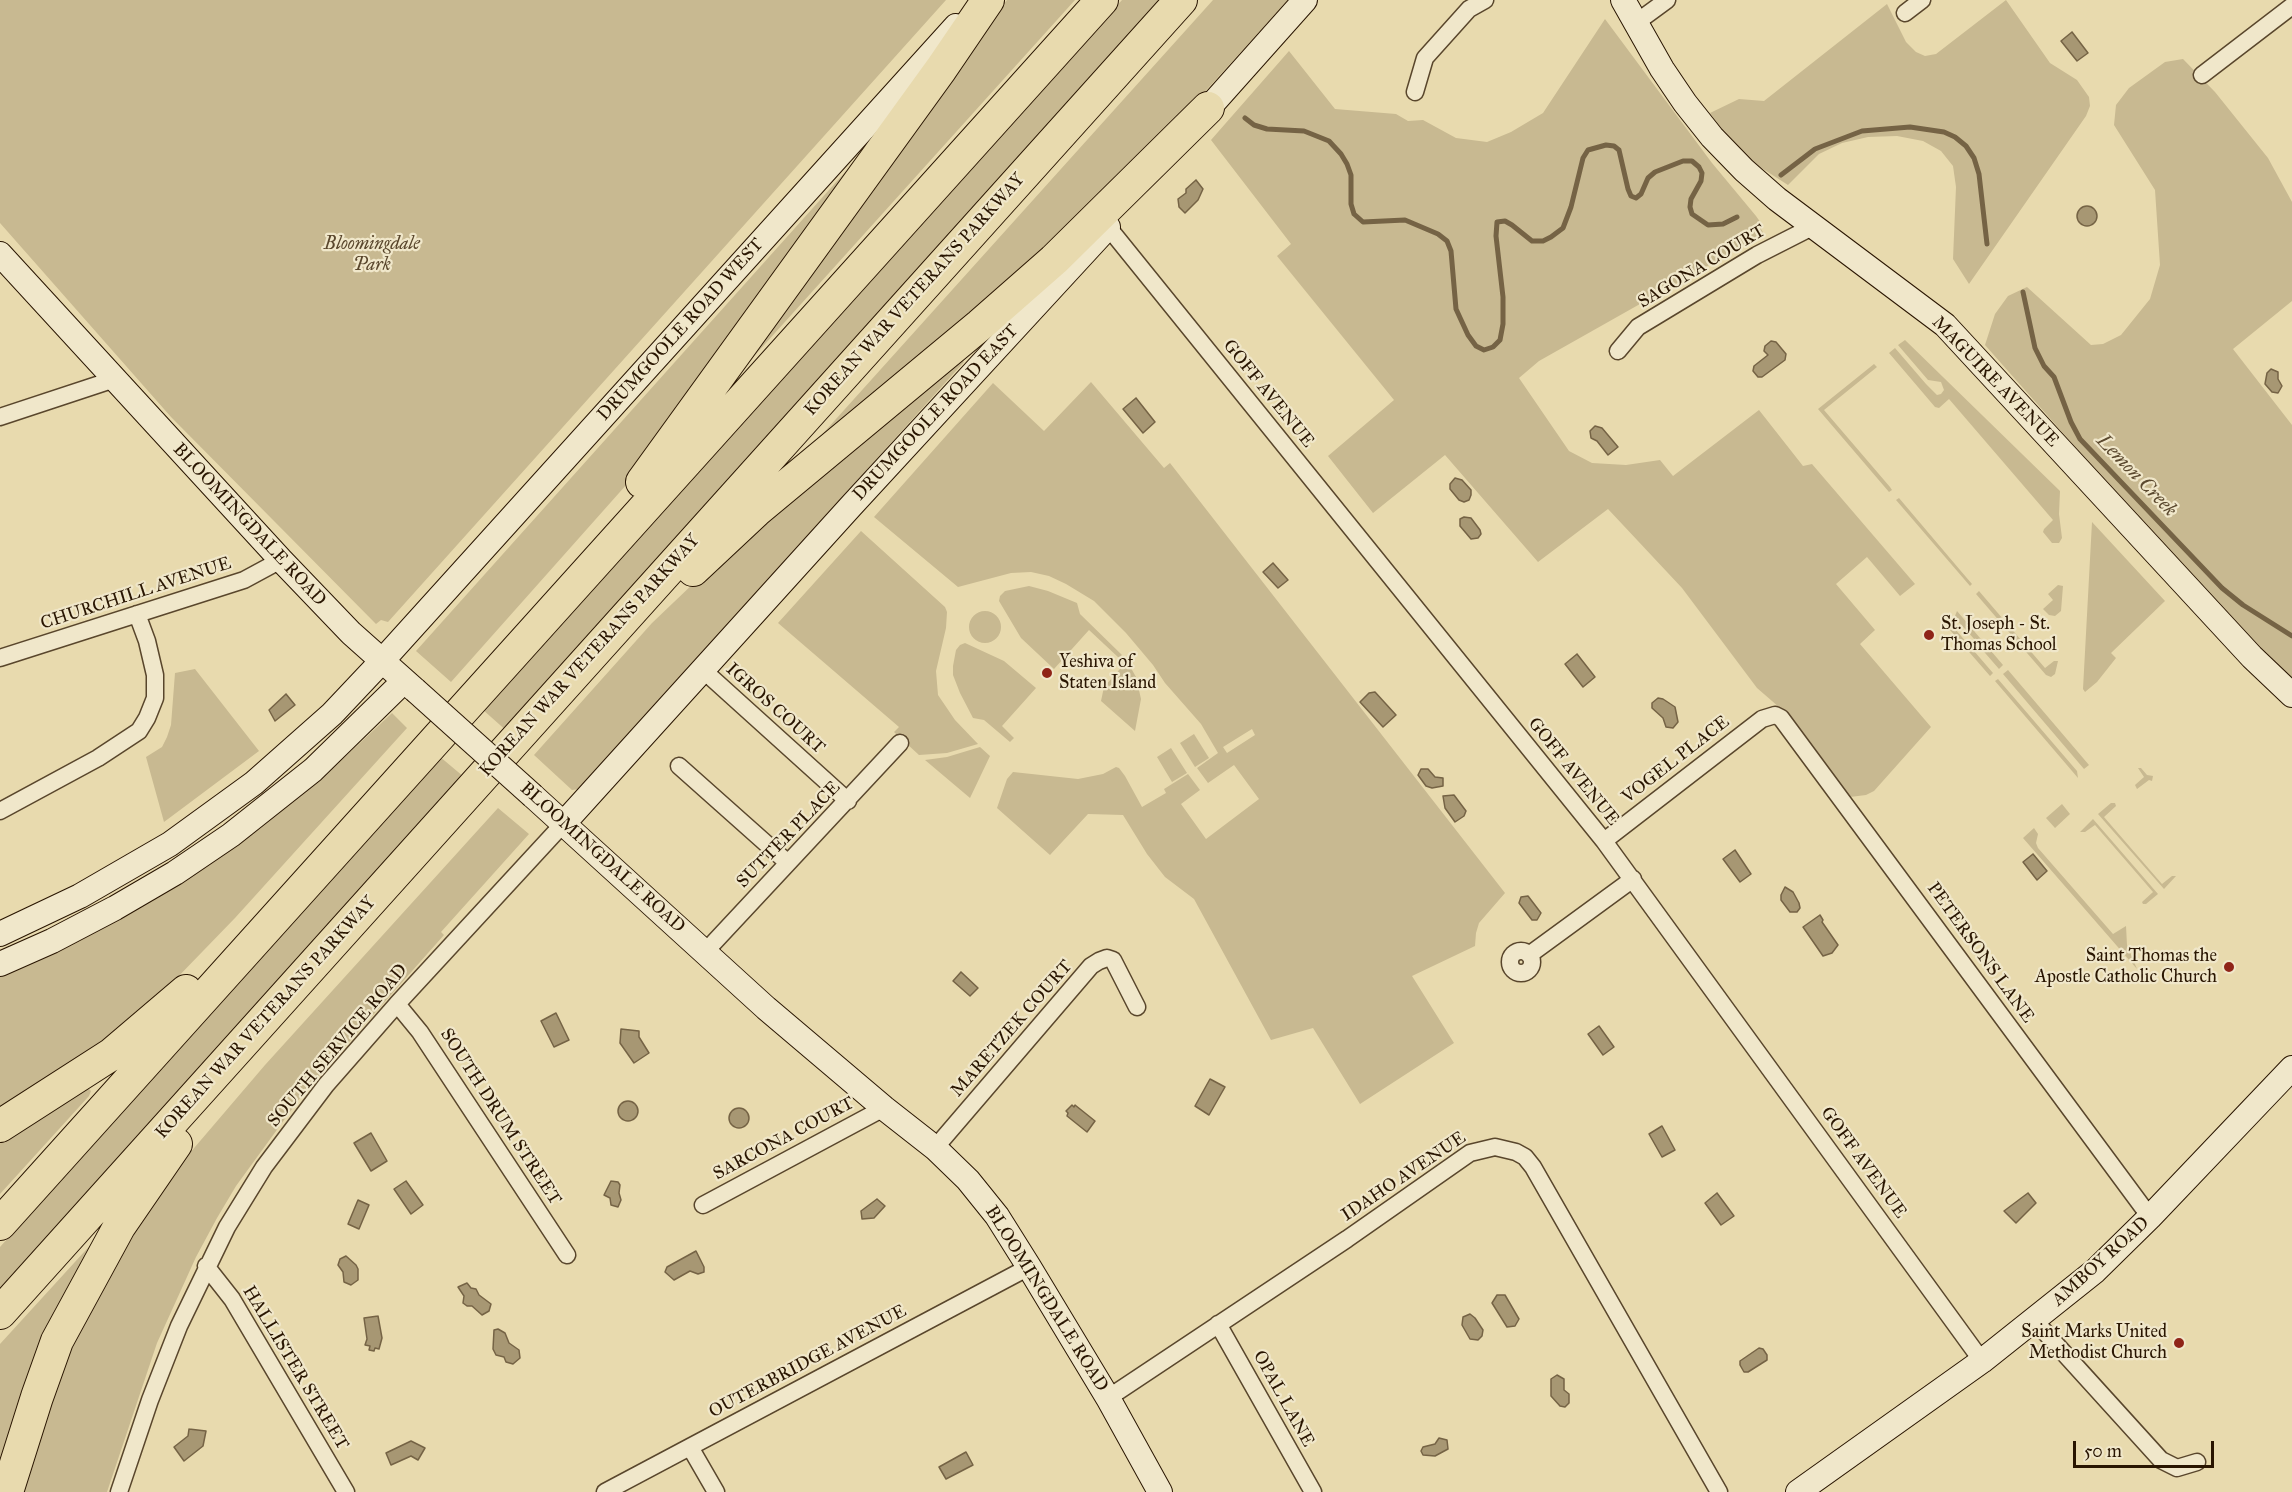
<!DOCTYPE html>
<html>
<head>
<meta charset="utf-8">
<style>
	body { margin:0 }
	#map { position:relative; width:2292px; height:1492px; overflow:hidden; background:#e8daae; font-family:"IM FELL Great Primer",serif }
	canvas { display:block }
	.scale { position:absolute; left:2073px; top:1441px; width:141px; height:27px; box-sizing:border-box; border:3px solid #291501; border-top:0; padding-left:8px; font-size:18px; line-height:21px; white-space:nowrap; color:#291501; -webkit-text-stroke:4px #f0e7ca; paint-order:stroke }
</style>
</head>
<body>
<div id="map">
<canvas width="2292" height="1492"></canvas>
<div class="scale">50 m</div>
</div>
<script>
const g = document.querySelector('canvas').getContext('2d');
g.lineJoin = 'round';
function fillPath(path, color) { g.fillStyle = color; g.fill(path, 'evenodd'); }
const toPath = rows => new Path2D(rows.map(r => 'M' + r).join(''));
function trace(path, color, width, dash) { g.strokeStyle = color; g.lineWidth = width; g.lineCap = dash ? 'butt' : 'round'; g.setLineDash(dash || []); g.stroke(path); }
function label(font, color, halo, rows, align = 'center') {
  g.font = font + ' "IM FELL Great Primer",serif'; g.lineWidth = 4.5; g.setLineDash([]); g.textBaseline = 'middle'; g.strokeStyle = halo; g.fillStyle = color; for (const [text, x, y, turn = 0] of rows) {
    g.save(); g.translate(x, y); g.rotate((+turn || 0) * Math.PI / 180); g.textAlign = isNaN(turn) ? turn : align; if (halo) g.strokeText(text, 0, 0); g.fillText(text, 0, 0); g.restore();
  }
}
fillPath(toPath([
	[0,0,946,0,388,622,381,620,376,624,171,417,0,223],
	[1007,0,1075,0,738,374,987,25],
	[1122,0,1170,0,509,733,482,709,897,247,1029,105],
	[1213,0,1288,0,1113,193,822,444,818,439],
	[2006,0,2050,63,2077,80,2089,97,2090,106,2086,116,1969,284,1953,259,1956,187,1953,166,1941,151,1923,141,1897,136,1868,137,1842,143,1819,154,1788,185,1746,158,1725,134,1710,113,1739,99,1764,101,1887,4,1906,42,1916,52,1925,56,1936,54],
	[1605,19,1712,163,1756,216,1763,226,1761,229,1764,234,1539,361,1519,378,1569,451,1592,463,1626,465,1660,460,1673,476,1759,410,1803,466,1812,464,1915,584,1900,596,1867,557,1836,584,1875,630,1860,644,1931,727,1874,791,1866,795,1850,797,1787,714,1757,688,1682,588,1608,509,1538,562,1445,455,1373,513,1328,456,1394,400,1277,256,1291,244,1211,140,1289,51,1335,109,1396,114,1408,121,1423,120,1456,138,1487,142,1511,132,1543,113],
	[2183,59,2215,92,2268,158,2292,202,2292,301,2233,349,2292,425,2292,681,2170,554,1985,345,1995,314,2008,296,2027,287,2091,345,2103,344,2121,335,2150,299,2160,265,2155,190,2114,125,2116,105,2129,88,2165,62],
	[846,171,853,179,659,448,451,682,416,651],
	[1905,340,2060,491,2059,514,2062,538,2059,543,2052,543,2043,532,2044,529,2053,520,1949,399,1939,408,1935,407,1889,353,1895,348,1926,384,1937,395,1941,394,1944,390,1941,382,1928,380,1898,345],
	[959,358,964,362,579,789,572,790,534,755,652,623,696,581],
	[1874,364,1877,367,1824,410,1890,487,1892,490,1889,492,1818,409],
	[1091,382,1164,468,1170,463,1505,893,1479,923,1476,933,1475,946,1412,976,1454,1043,1360,1104,1313,1028,1271,1040,1194,899,1165,877,1147,854,1123,815,1088,814,1050,855,997,808,1007,779,1013,772,1078,779,1103,774,1116,767,1119,768,1125,776,1142,807,1166,793,1164,789,1188,774,1200,790,1181,804,1206,839,1259,799,1234,765,1208,783,1197,768,1218,753,1201,724,1165,683,1153,665,1126,633,1094,601,1066,584,1049,576,1031,572,1011,573,958,587,874,517,993,383,1044,431],
	[1252,729,1255,735,1227,753,1223,747],
	[1899,498,1960,570,1972,584,1970,586,1896,500],
	[2092,522,2165,601,2111,653,2116,658,2097,682,2085,692,2083,689],
	[861,531,945,607,947,612,946,628,936,671,938,695,955,720,978,744,947,753,919,755,894,732,899,727,778,623],
	[2058,585,2063,586,2061,611,2055,616,2049,615,2043,609,2053,600,2048,594],
	[1029,586,1048,591,1077,603,1080,614,1122,655,1119,658,1089,630,1054,669,1021,638,999,601,1000,596,1005,591],
	[1979,591,2045,668,2054,661,2058,661,2055,674,2051,677,2046,675,1976,594],
	'969 627a16 16 0 1 1 32 0a16 16 0 1 1-32 0Z',
	[1957,611,2003,665,1999,669,1979,646,1980,640,1975,640,1956,619,1955,616],
	[1945,621,1949,622,1993,673,1990,676,1943,622],
	[965,643,1004,661,1036,688,1002,726,1014,738,1010,742,984,720,973,718,960,693,953,675,953,666,956,650,960,645],
	[1127,661,1136,677,1141,699,1135,731,1101,701,1104,687],
	[195,669,259,751,164,822,146,757,162,747,167,737,171,725,175,673],
	[2008,670,2089,765,2084,769,2003,674],
	[1998,679,2077,771,2078,778,1995,681],
	[392,713,407,728,235,918,172,983,111,1034,27,1096,0,1113,0,974,123,917,194,874,261,828,331,770],
	[1194,734,1209,758,1195,767,1180,743],
	[980,747,990,756,970,798,925,760,947,757],
	[1171,748,1187,773,1172,782,1157,757],
	[439,756,464,777,0,1294,0,1247],
	[2138,768,2141,768,2147,775,2153,776,2152,781,2149,780,2137,789,2135,785,2144,777],
	[2111,803,2115,803,2116,806,2104,817,2162,884,2172,876,2176,876,2164,889,2098,814],
	[2062,804,2070,814,2055,828,2046,818],
	[498,808,529,834,441,932,444,935,303,1094,236,1186,217,1218,196,1257,157,1343,107,1492,20,1492,72,1340,152,1204,189,1154,265,1065],
	[2093,819,2158,894,2146,904,2143,904,2142,902,2153,892,2095,825,2085,832,2080,832],
	[2034,828,2038,834,2036,843,2038,848,2113,934,2126,926,2127,945,2137,969,2023,838],
	[87,1087,91,1091,89,1096,0,1194,0,1138],
	[106,1228,0,1491,0,1344]
]), '#c8b991');
const water = toPath([
	[2072,32,2088,53,2077,61,2061,41,2072,32],
	[1196,180,1203,189,1198,200,1185,213,1179,207,1178,199,1186,193,1186,189,1196,180],
	'2077 216a10 10 0 1 1 20 0a10 10 0 1 1-20 0Z',
	[1771,341,1776,342,1786,354,1785,360,1762,377,1758,377,1753,371,1754,366,1768,355,1764,351,1765,346,1771,341],
	[2271,369,2278,372,2278,379,2282,386,2278,393,2272,392,2265,384,2267,373,2271,369],
	[1136,398,1155,422,1143,433,1123,409,1136,398],
	[1595,426,1602,428,1618,447,1608,455,1597,441,1591,438,1590,431,1595,426],
	[1455,478,1462,480,1471,490,1471,495,1469,500,1464,502,1459,500,1450,489,1450,484,1455,478],
	[1464,517,1471,518,1480,530,1481,534,1478,538,1471,539,1460,526,1460,519,1464,517],
	[1273,563,1288,580,1278,588,1263,572,1273,563],
	[1577,654,1595,677,1583,687,1565,664,1577,654],
	[1375,692,1396,715,1383,727,1360,702,1369,693,1375,692],
	[286,694,295,705,275,721,269,710,286,694],
	[1658,698,1663,699,1675,707,1678,722,1673,728,1666,727,1663,718,1652,708,1652,703,1658,698],
	[1421,769,1428,769,1435,777,1443,778,1443,786,1432,788,1426,786,1418,775,1421,769],
	[1454,795,1466,811,1464,816,1455,822,1445,808,1443,796,1454,795],
	[1735,850,1751,874,1740,882,1723,859,1735,850],
	[2033,854,2047,871,2037,880,2023,862,2033,854],
	[1785,887,1793,892,1799,903,1800,908,1797,912,1790,912,1781,900,1781,895,1785,887],
	[1528,896,1541,913,1537,920,1532,920,1519,903,1521,897,1528,896],
	[1820,915,1823,920,1822,922,1838,945,1832,953,1823,956,1803,927,1820,915],
	[961,972,978,988,970,996,953,981,961,972],
	[556,1013,569,1040,554,1047,541,1021,556,1013],
	[1599,1026,1614,1047,1603,1055,1588,1034,1599,1026],
	[621,1029,639,1031,639,1037,649,1053,634,1063,620,1043,621,1029],
	[1210,1079,1225,1087,1209,1115,1195,1106,1210,1079],
	'618 1111a10 10 0 1 1 20 0a10 10 0 1 1-20 0Z',
	[1072,1105,1074,1107,1075,1105,1095,1121,1087,1132,1067,1116,1068,1113,1066,1111,1072,1105],
	'729 1118a10 10 0 1 1 20 0a10 10 0 1 1-20 0Z',
	[1662,1126,1675,1150,1662,1157,1649,1134,1662,1126],
	[371,1133,387,1161,371,1171,354,1143,371,1133],
	[406,1181,423,1205,411,1214,394,1189,406,1181],
	[611,1181,618,1182,620,1185,619,1193,621,1200,618,1207,611,1205,610,1198,604,1195,611,1181],
	[1717,1193,1734,1216,1721,1225,1705,1203,1717,1193],
	[2028,1193,2036,1203,2016,1223,2004,1211,2028,1193],
	[877,1199,885,1206,874,1218,862,1219,861,1211,877,1199],
	[358,1200,369,1205,359,1229,348,1224,358,1200],
	[696,1251,704,1267,704,1272,698,1274,690,1271,674,1280,665,1272,667,1267,696,1251],
	[346,1256,356,1265,358,1269,358,1280,351,1285,344,1282,343,1272,338,1265,340,1259,346,1256],
	[467,1283,471,1288,476,1289,479,1295,491,1304,489,1311,482,1315,472,1306,467,1306,463,1303,464,1296,458,1287,467,1283],
	[1497,1295,1505,1295,1519,1319,1515,1326,1507,1327,1492,1303,1497,1295],
	[1470,1314,1475,1318,1483,1330,1482,1336,1478,1340,1470,1339,1462,1325,1463,1317,1470,1314],
	[378,1316,382,1338,379,1349,375,1348,374,1351,369,1350,370,1346,365,1345,367,1339,364,1318,378,1316],
	[498,1329,505,1333,509,1343,519,1350,520,1358,513,1364,506,1362,504,1357,496,1355,493,1349,494,1330,498,1329],
	[1759,1348,1763,1349,1767,1355,1767,1360,1748,1372,1744,1372,1740,1365,1740,1361,1759,1348],
	[1557,1375,1564,1379,1564,1390,1569,1394,1569,1403,1565,1407,1560,1406,1551,1396,1551,1379,1557,1375],
	[189,1429,206,1431,203,1446,184,1461,174,1447,188,1436,189,1429],
	[1439,1438,1447,1440,1448,1449,1435,1456,1423,1455,1421,1451,1423,1447,1435,1444,1439,1438],
	[411,1441,425,1448,418,1460,411,1456,391,1465,386,1453,411,1441],
	[966,1452,973,1465,946,1479,939,1467,966,1452]
]);
fillPath(water, '#a79773');
trace(water, '#756345', 1.5);
trace(toPath([
	[1245,118,1254,125,1267,129,1304,131,1329,141,1341,154,1347,164,1351,175,1351,204,1354,214,1363,222,1405,220,1438,234,1447,241,1451,251,1456,309,1468,335,1476,346,1484,350,1493,347,1500,340,1503,324,1503,297,1496,236,1497,222,1505,221,1512,225,1532,241,1543,241,1551,237,1563,228,1571,207,1583,158,1588,150,1606,145,1614,146,1619,150,1628,189,1631,196,1636,198,1641,194,1648,178,1655,172,1683,161,1692,161,1699,167,1702,173,1701,181,1691,199,1690,207,1692,214,1708,225,1723,224,1737,217],
	[1781,175,1815,149,1862,131,1910,127,1944,132,1955,137,1966,146,1974,158,1979,174,1987,244],
	[2023,292,2035,348,2044,366,2054,377,2071,422,2080,439,2222,588,2243,605,2292,636]
]), '#756345', 5);
const street = toPath([
	[1905,13,1922,0],
	[1637,22,1667,0],
	[2202,75,2292,6],
	[1415,92,1425,58,1469,9,1485,0],
	[1108,227,1604,841,1982,1361],
	[1618,351,1638,327,1757,255,1814,226],
	[0,417,115,379],
	[0,658,244,580,281,560],
	[703,670,848,801],
	[679,766,788,863],
	[0,811,98,758,139,731,147,718,155,698,155,675,147,641,137,614],
	[1604,841,1762,719,1775,715,1781,718,2150,1217],
	'1510 962a11 11 0 1 1 22 0a11 11 0 1 1-22 0Z',
	[705,952,900,743],
	[1529,955,1633,879],
	[397,1004,420,1032,567,1255],
	[935,1148,1091,966,1099,961,1107,958,1113,960,1137,1007],
	[703,1205,884,1108],
	[206,1266,232,1299,346,1492],
	[2034,1320,2161,1460,2177,1468,2197,1462],
	[1218,1324,1313,1492],
	[1108,1398,1347,1239,1470,1153,1495,1147,1516,1152,1525,1157,1533,1167,1719,1492],
	[690,1447,716,1492],
	[119,1492,150,1400,179,1326,227,1227,264,1167,326,1085,397,1004,564,823],
	[605,1492,1029,1267]
]);
const secondary = toPath([
	[1623,0,1662,69,1685,103,1712,137,1744,170,1777,199,1945,325,2252,657,2292,695],
	[1198,120,1305,0],
	[0,254,281,560,351,633,415,690],
	[533,796,766,1008,884,1108,935,1148,968,1180,997,1216,1029,1267,1108,1398,1160,1492],
	[564,823,851,506,1108,227],
	[0,934,80,896,170,844,254,783,332,714,382,661,956,26],
	[0,964,52,941,115,908,175,873,231,835,313,770,404,681],
	[1798,1492,1982,1361,2095,1271,2150,1217,2292,1068]
]);
const highway = toPath([
	[642,482,941,69,988,0],
	[693,570,756,511,980,325,1054,260,1208,108],
	[0,1126,112,1054,186,991],
	[0,1224,1102,0],
	[0,1313,1181,0],
	[7,1492,37,1397,57,1341,119,1227,176,1144]
]);
trace(street, '#59462c', 19);
trace(secondary, '#291501', 26);
trace(highway, '#291501', 34);
trace(street, '#f0e7ca', 16);
trace(secondary, '#f0e7ca', 24);
trace(highway, '#e8daae', 32);
const secondaryBridge = toPath([
	[415,690,533,796]
]);
trace(secondaryBridge, '#291501', 26, []);
trace(secondaryBridge, '#f0e7ca', 24);
for (const [x, y, r, color] of [
	[1929,635,6,"#8f2418"],
	[1047,673,6,"#8f2418"],
	[2229,967,6,"#8f2418"],
	[2179,1343,6,"#8f2418"]
]) { const dot = new Path2D(); dot.arc(x, y, r, 0, 2 * Math.PI); g.fillStyle = color; g.fill(dot); trace(dot, '#f0e7ca', 2); }
label('italic 18px', '#59462c', '#f0e7ca', [
	["Bloomingdale",372,245],
	["Park",372,266]
]);
label('18px', '#291501', '#f0e7ca', [
	["SAGONA COURT",1702,267,-31],
	["KOREAN WAR VETERANS PARKWAY",915,295,-48],
	["DRUMGOOLE ROAD WEST",681,330,-48],
	["MAGUIRE AVENUE",1995,382,46],
	["GOFF AVENUE",1268,394,51],
	["DRUMGOOLE ROAD EAST",936,413,-47],
	["BLOOMINGDALE ROAD",249,525,47],
	["CHURCHILL AVENUE",136,594,-18],
	["KOREAN WAR VETERANS PARKWAY",590,656,-48],
	["IGROS COURT",775,709,42],
	["VOGEL PLACE",1676,760,-38],
	["GOFF AVENUE",1573,772,51],
	["SUTTER PLACE",789,835,-46],
	["BLOOMINGDALE ROAD",602,858,42],
	["PETERSONS LANE",1980,953,54],
	["KOREAN WAR VETERANS PARKWAY",266,1018,-48],
	["MARETZEK COURT",1012,1029,-49],
	["SOUTH SERVICE ROAD",338,1046,-50],
	["SOUTH DRUM STREET",500,1117,57],
	["SARCONA COURT",784,1139,-28],
	["GOFF AVENUE",1863,1163,54],
	["IDAHO AVENUE",1404,1177,-34],
	["AMBOY ROAD",2101,1262,-42],
	["BLOOMINGDALE ROAD",1046,1299,58],
	["OUTERBRIDGE AVENUE",808,1362,-28],
	["HALLISTER STREET",295,1368,59],
	["OPAL LANE",1283,1399,61]
]);
label('18px', '#291501', '#f0e7ca', [
	["St. Joseph - St.",1941,625],
	["Thomas School",1941,646],
	["Yeshiva of",1059,663],
	["Staten Island",1059,684],
	["Saint Thomas the",2217,957,"right"],
	["Apostle Catholic Church",2217,978,"right"],
	["Saint Marks United",2167,1333,"right"],
	["Methodist Church",2167,1354,"right"]
], 'left');
label('italic 20px', '#5b492f', '#f0e7ca', [
	["Lemon Creek",2136,476,46]
]);
</script>
</body>
</html>
